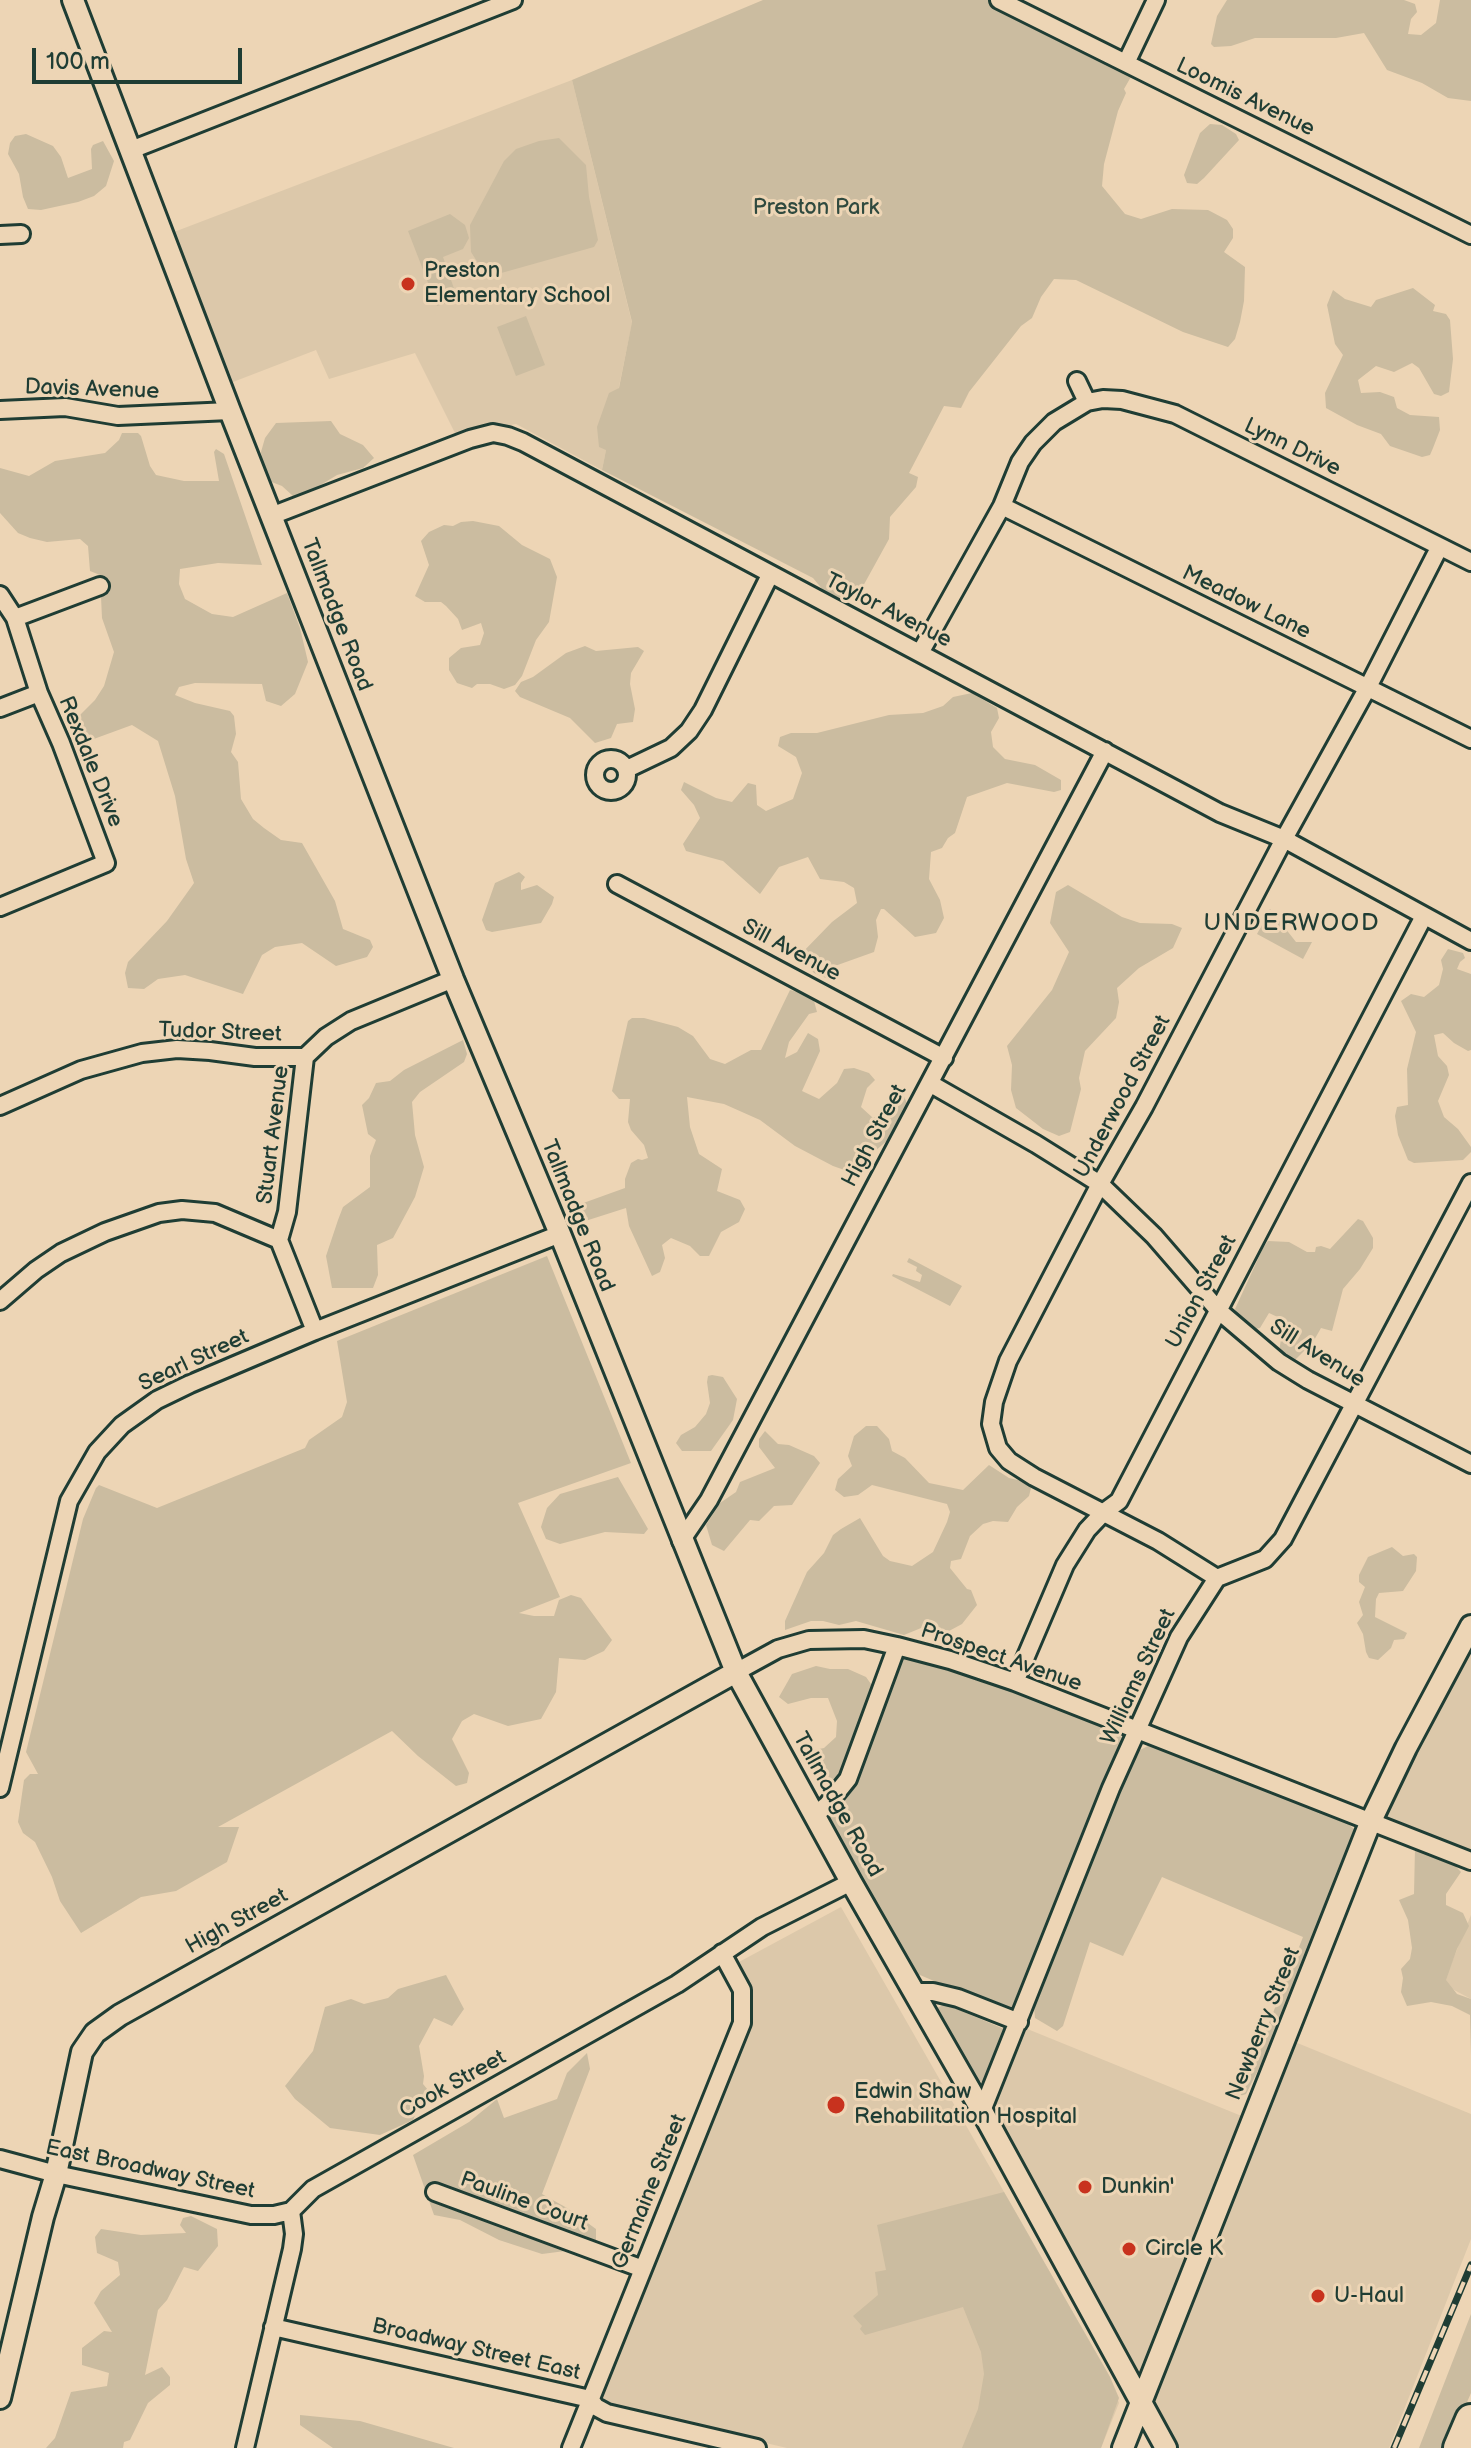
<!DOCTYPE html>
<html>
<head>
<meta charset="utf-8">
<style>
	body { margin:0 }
	#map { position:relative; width:1471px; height:2448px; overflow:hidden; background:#edd5b5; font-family:"Balsamiq Sans",sans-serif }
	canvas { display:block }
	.scale { position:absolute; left:32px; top:48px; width:210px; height:36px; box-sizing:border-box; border:4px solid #1f3d34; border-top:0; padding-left:10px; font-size:24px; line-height:28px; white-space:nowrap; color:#1f3d34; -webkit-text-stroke:6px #edd5b5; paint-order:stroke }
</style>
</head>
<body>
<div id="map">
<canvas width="1471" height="2448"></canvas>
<div class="scale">100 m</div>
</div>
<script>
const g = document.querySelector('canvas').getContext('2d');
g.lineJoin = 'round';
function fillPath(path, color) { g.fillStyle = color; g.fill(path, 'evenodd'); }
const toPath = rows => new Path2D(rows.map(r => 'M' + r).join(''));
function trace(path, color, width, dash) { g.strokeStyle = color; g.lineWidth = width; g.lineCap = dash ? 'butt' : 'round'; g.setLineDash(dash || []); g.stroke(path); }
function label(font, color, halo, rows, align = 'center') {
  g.font = font + ' "Balsamiq Sans",sans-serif'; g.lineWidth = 6; g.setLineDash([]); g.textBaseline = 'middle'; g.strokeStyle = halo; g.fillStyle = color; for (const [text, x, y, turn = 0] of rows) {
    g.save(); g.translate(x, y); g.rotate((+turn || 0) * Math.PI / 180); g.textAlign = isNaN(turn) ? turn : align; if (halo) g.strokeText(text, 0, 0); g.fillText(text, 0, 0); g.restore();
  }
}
fillPath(toPath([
	[572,80,632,323,602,470,516,424,456,435,415,353,329,379,316,350,233,382,174,232],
	[1471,1626,1471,1861,1370,1823],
	[841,1907,1110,2377,1119,2403,1101,2448,787,2448,608,2406,601,2399,753,2017,753,1999,739,1962],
	[1471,1915,1471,1999,1443,1984],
	[1020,2026,1249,2119,1140,2393,987,2110],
	[1290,2040,1471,2114,1471,2239,1389,2448,1170,2448,1145,2401]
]), '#dcc8aa');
fillPath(toPath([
	[763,0,999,0,1136,68,1124,89,1126,93,1118,111,1104,164,1102,186,1125,214,1141,219,1172,209,1208,210,1227,220,1233,229,1233,238,1224,252,1245,267,1244,301,1240,322,1235,339,1228,347,1183,332,1076,280,1054,279,1041,297,1032,318,1021,326,969,392,961,408,944,406,909,473,918,477,916,487,890,517,889,539,862,588,849,599,828,596,813,578,602,470,606,450,599,447,597,427,609,393,619,388,632,322,572,80],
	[1227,0,1404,0,1415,4,1417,12,1411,19,1408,34,1421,35,1436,23,1440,0,1471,0,1471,101,1448,98,1422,83,1387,70,1364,33,1336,38,1255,38,1231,46,1214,47,1211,44,1217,16],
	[1210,124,1222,125,1236,134,1239,140,1204,178,1197,184,1187,183,1184,175,1200,133],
	[26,134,53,146,61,157,68,178,92,169,91,149,93,145,103,141,114,161,106,186,94,196,78,202,41,210,28,209,23,197,19,174,8,154,10,143,15,136],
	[559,138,586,165,589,197,598,240,594,247,487,277,471,252,470,225,504,161,516,149,539,141],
	[450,214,465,225,469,238,463,249,443,257,458,300,437,306,408,231],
	[1413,288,1435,305,1433,311,1446,314,1450,320,1453,359,1449,392,1441,396,1434,394,1419,368,1412,363,1394,372,1376,366,1358,380,1361,393,1380,392,1394,397,1397,408,1410,415,1439,417,1440,430,1433,448,1430,455,1422,457,1390,446,1381,434,1357,425,1326,408,1325,393,1343,355,1335,344,1327,305,1333,290,1345,299,1371,307,1376,300],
	[526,316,545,365,516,376,497,327],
	[331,421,340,434,363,445,374,458,363,468,337,475,319,486,311,496,293,496,282,486,269,481,262,464,261,452,265,438,276,423],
	[122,433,138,433,141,436,150,466,156,475,184,481,219,481,214,452,216,449,224,454,262,565,218,563,180,569,179,584,185,599,212,614,233,617,287,593,300,628,308,662,295,694,281,706,266,701,262,684,195,683,179,687,175,695,195,703,230,711,234,716,236,734,231,752,238,762,241,799,253,819,264,828,281,840,302,843,335,901,343,929,370,940,373,947,367,957,336,966,302,943,275,947,262,955,243,994,185,975,158,979,144,989,128,988,125,973,128,962,167,921,194,883,186,859,175,796,158,741,132,725,91,740,78,732,75,720,95,700,104,686,114,652,102,618,100,575,90,571,88,546,80,539,47,542,30,538,18,533,0,513,0,468,29,476,55,461,105,453,119,440],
	[473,521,499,526,522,545,550,559,557,577,549,622,536,640,522,676,515,685,504,689,490,684,477,684,472,688,457,683,449,670,449,658,461,648,480,645,484,633,481,623,462,630,458,619,446,606,441,602,425,602,415,596,429,565,421,541,429,532,444,525,453,526,461,522],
	[585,646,596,651,638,647,644,651,631,673,630,684,635,709,633,722,617,724,611,738,595,743,570,718,520,697,515,691,521,682,533,677,566,653],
	[972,693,997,708,999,718,991,732,993,747,1005,759,1035,765,1061,780,1061,790,1054,792,1007,783,967,797,955,833,948,838,942,848,931,852,929,879,940,900,944,918,936,933,915,937,884,909,881,909,876,920,878,937,874,952,832,967,826,978,814,973,799,956,832,922,857,903,854,888,844,882,820,879,808,857,779,867,760,894,723,861,686,851,683,844,700,818,694,805,681,790,684,782,716,798,732,802,748,783,756,785,757,805,766,811,793,799,802,773,796,757,778,746,780,737,791,733,817,733,889,715,923,713,943,706,953,697],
	[519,872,525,877,521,883,521,890,537,885,554,897,552,904,541,923,492,932,486,930,482,920,495,883],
	[1068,885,1122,917,1140,923,1172,924,1182,928,1173,948,1139,968,1117,988,1119,1002,1116,1018,1085,1051,1079,1078,1081,1089,1070,1132,1059,1136,1043,1129,1016,1108,1011,1090,1012,1065,1007,1046,1052,990,1069,952,1050,923,1056,892],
	[1270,909,1296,942,1312,942,1303,959,1257,934],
	[1448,949,1463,953,1465,958,1460,962,1457,969,1471,974,1471,1050,1468,1051,1454,1043,1443,1033,1434,1035,1438,1056,1447,1066,1449,1075,1438,1101,1444,1117,1458,1129,1471,1147,1471,1152,1463,1160,1414,1163,1408,1160,1398,1135,1395,1116,1397,1107,1408,1105,1407,1069,1416,1032,1401,1001,1411,994,1424,997,1439,985,1443,969,1441,960],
	[790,990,808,995,814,1001,817,1012,809,1014,789,1042,785,1058,797,1052,808,1033,818,1039,820,1051,802,1091,819,1099,837,1083,844,1069,854,1068,869,1073,875,1080,867,1088,861,1107,873,1118,888,1110,893,1097,899,1094,903,1094,909,1108,890,1138,865,1160,863,1168,853,1173,833,1166,795,1146,760,1120,724,1104,687,1097,690,1127,699,1154,722,1169,717,1191,740,1200,745,1209,739,1222,721,1232,709,1256,700,1256,690,1246,671,1238,662,1245,665,1258,660,1272,652,1276,629,1226,626,1208,579,1223,574,1214,575,1206,625,1188,625,1179,631,1163,638,1159,642,1160,648,1158,644,1145,631,1130,628,1122,630,1099,619,1099,612,1091,628,1021,632,1018,644,1018,678,1027,693,1036,710,1059,725,1064,751,1050,761,1050],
	[463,1040,467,1054,464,1062,420,1092,412,1102,415,1135,424,1167,415,1197,393,1238,377,1245,378,1275,373,1288,332,1288,326,1256,338,1220,343,1207,370,1187,370,1156,376,1140,368,1134,362,1105,369,1098,376,1083,390,1081,404,1070],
	[1358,1219,1363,1221,1373,1238,1373,1248,1360,1269,1343,1289,1332,1331,1321,1328,1313,1342,1295,1360,1285,1359,1279,1352,1284,1320,1269,1313,1260,1328,1255,1329,1240,1318,1235,1309,1263,1248,1268,1241,1289,1242,1307,1252,1315,1252,1316,1247,1321,1246,1330,1249],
	[547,1256,631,1463,518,1503,560,1597,519,1613,534,1616,554,1616,559,1600,571,1595,581,1598,612,1640,604,1651,585,1660,559,1658,556,1692,541,1719,508,1726,474,1714,462,1721,452,1739,469,1773,467,1783,456,1786,418,1756,392,1731,218,1827,239,1827,227,1862,176,1891,141,1897,81,1933,60,1901,52,1877,35,1842,23,1833,18,1822,24,1780,30,1774,38,1774,26,1752,83,1519,96,1488,99,1485,157,1508,305,1448,309,1440,342,1417,347,1402,337,1341],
	[909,1258,962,1286,950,1306,892,1276,893,1274,920,1282,922,1275,916,1271,917,1267,907,1262],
	[712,1375,723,1377,737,1399,733,1420,711,1451,682,1451,676,1443,681,1435,695,1427,706,1414,710,1403,707,1382,708,1376],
	[866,1426,877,1426,889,1439,892,1451,905,1458,929,1483,963,1490,989,1465,1009,1478,1022,1481,1031,1488,1029,1496,1017,1507,1008,1522,993,1521,983,1524,970,1536,961,1559,951,1561,950,1568,967,1589,971,1590,977,1605,962,1624,949,1631,926,1626,904,1635,856,1621,839,1625,823,1621,811,1621,785,1630,785,1621,807,1572,824,1553,833,1535,841,1529,860,1518,883,1556,890,1561,912,1566,933,1552,947,1522,950,1512,947,1504,872,1485,858,1495,844,1497,835,1490,838,1479,852,1466,848,1456,854,1436],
	[765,1431,778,1444,789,1445,814,1456,820,1463,792,1505,774,1506,759,1521,750,1520,724,1551,712,1545,706,1525,720,1503,736,1492,740,1482,775,1468,759,1447,759,1439],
	[618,1477,648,1529,644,1534,605,1532,560,1544,546,1539,541,1527,547,1508,560,1494],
	[1392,1547,1403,1556,1414,1554,1417,1557,1416,1571,1403,1591,1379,1593,1376,1599,1375,1617,1407,1633,1404,1639,1394,1640,1391,1648,1378,1660,1369,1658,1366,1652,1363,1634,1357,1623,1363,1615,1359,1602,1365,1587,1359,1582,1359,1575,1368,1557],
	[910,1658,947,1666,1070,1712,1116,1732,1121,1737,1114,1771,1019,2004,1014,2008,1004,2011,913,1972,826,1812,900,1660],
	[816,1666,830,1669,848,1669,866,1677,871,1684,873,1697,860,1740,837,1782,830,1787,822,1782,805,1748,814,1750,824,1748,836,1737,837,1721,828,1698,811,1698,788,1704,779,1697,792,1674],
	[1148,1746,1172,1752,1346,1822,1355,1830,1279,2029,1246,2094,1240,2096,1303,1937,1162,1877,1123,1956,1090,1942,1063,2026,1057,2031,1035,2018,1034,2007,1081,1882,1134,1753],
	[1415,1848,1446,1856,1461,1872,1446,1894,1446,1905,1463,1913,1469,1926,1457,1949,1446,1980,1457,1994,1471,1999,1471,2055,1470,2015,1452,2006,1431,2002,1407,2006,1401,1992,1403,1978,1401,1969,1410,1959,1412,1948,1408,1920,1399,1900,1414,1894],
	[446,1975,464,2009,452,2026,434,2018,419,2046,424,2076,423,2084,428,2090,430,2101,418,2109,413,2120,380,2135,330,2128,295,2099,285,2086,313,2051,325,2007,351,1999,364,2004,388,1998,398,1989],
	[945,2004,1004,2029,1006,2034,989,2077,982,2082,973,2078,937,2011,937,2008],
	[587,2053,590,2069,542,2194,567,2208,596,2229,596,2247,542,2254,499,2240,460,2220,434,2215,413,2155,469,2122,497,2099,504,2118,557,2099,567,2073],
	[1004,2192,1110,2377,1119,2398,1101,2448,962,2448,978,2409,984,2374,981,2352,963,2307,865,2335,860,2329,862,2326,853,2316,878,2295,875,2272,886,2270,877,2225],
	[191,2216,217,2229,218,2246,198,2271,184,2267,167,2300,158,2310,145,2375,162,2367,170,2377,170,2385,148,2403,130,2440,124,2442,123,2448,46,2448,55,2438,71,2392,107,2386,109,2373,82,2365,82,2348,104,2331,112,2332,94,2303,101,2291,120,2275,118,2262,97,2253,95,2237,101,2229,141,2235,186,2233,180,2225,183,2218],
	[1471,2314,1471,2393,1447,2448,1419,2448],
	[300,2415,360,2421,454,2448,333,2448,300,2425]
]), '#cbbca0');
const minor = toPath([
	[999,0,1471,235],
	[1126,63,1156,0],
	[131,150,513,0],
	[0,235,21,234],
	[1077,381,1087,402,1103,399,1122,400,1175,414,1471,562],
	[0,410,65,407,118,416,230,411],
	[1002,506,1471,739],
	[271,516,470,439,493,433,508,436,523,442,1220,813,1284,839,1471,941],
	[0,595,15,618,39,693,61,743,106,863,0,907],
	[15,618,100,586],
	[920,653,1002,506,1020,462,1033,443,1054,422,1087,402],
	[0,708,39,693],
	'595 775a16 16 0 1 1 32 0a16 16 0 1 1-32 0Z',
	[627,769,671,748,689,731,703,710,770,575],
	[617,884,944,1058],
	[931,1084,1036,1144,1100,1184,1154,1236,1219,1311,1279,1362,1308,1380,1471,1464],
	[0,1106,81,1070,142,1053,177,1049,210,1051,255,1057,305,1057],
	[0,1301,36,1270,61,1253,105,1232,159,1213,182,1210,215,1213,279,1240],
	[315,1331,279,1240,287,1212,305,1057,326,1037,351,1021,453,979],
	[681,1541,709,1500,1105,751],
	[1217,1578,1158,1541,1034,1477,1009,1461,998,1448,991,1424,994,1402,1008,1361,1100,1184,1144,1107,1284,839,1368,687,1439,548],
	[736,1672,778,1649,809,1640,864,1639,897,1646,950,1660,1015,1682,1471,1861],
	[1015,1682,1065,1565,1087,1530,1104,1512,1119,1501,1424,916],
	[0,1788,69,1501,97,1452,122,1425,157,1400,190,1384,315,1331,560,1234],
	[816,1814,827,1805,848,1779,897,1646],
	[916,1992,933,1992,958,1998,1019,2022],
	[982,2111,1111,1788,1179,1637,1217,1578,1265,1559,1283,1539,1471,1183],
	[0,2159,56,2174,251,2215,274,2215,291,2211],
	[435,2192,643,2269],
	[291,2211,313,2189,677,1984,762,1927,851,1882],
	[273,2327,590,2399,596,2407,607,2413,757,2448],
	[245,2448,292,2249,294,2234,291,2211],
	[571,2448,742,2023,742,1990,722,1953]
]);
const tertiary = toPath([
	[73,0,230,411,453,979,560,1234,736,1672,851,1882,982,2111,1166,2448],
	[0,2398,43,2217,56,2174,82,2052,95,2033,120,2015,736,1672],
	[1123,2448,1370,1823,1406,1748,1471,1626]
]);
const motorway = toPath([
	[1459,2448,1471,2420]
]);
trace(minor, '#1f3d34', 22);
trace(tertiary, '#1f3d34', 26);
trace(motorway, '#1f3d34', 36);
trace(minor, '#edd5b5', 16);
trace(tertiary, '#edd5b5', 20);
trace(motorway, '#edd5b5', 30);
const rail = toPath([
	[1394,2448,1471,2265]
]);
trace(rail, '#1f3d34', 7);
trace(rail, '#edd5b5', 4, [12]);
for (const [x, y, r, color] of [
	[408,284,8,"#c8321e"],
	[836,2105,10,"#c8321e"],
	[1085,2187,8,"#c8321e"],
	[1129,2249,8,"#c8321e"],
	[1318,2296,8,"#c8321e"]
]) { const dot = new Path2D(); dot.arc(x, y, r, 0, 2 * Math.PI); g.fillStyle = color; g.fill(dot); trace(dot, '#edd5b5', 3); }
label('22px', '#1f3d34', '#edd5b5', [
	["Loomis Avenue",1245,98,26],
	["Davis Avenue",92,390,2],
	["Lynn Drive",1292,448,26],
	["Meadow Lane",1246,603,26],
	["Taylor Avenue",888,611,27],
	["Tallmadge Road",336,615,69],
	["Rexdale Drive",90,762,68],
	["Sill Avenue",791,951,28],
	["Tudor Street",220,1033,2],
	["Underwood Street",1123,1097,-62],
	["Stuart Avenue",274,1135,-83],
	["High Street",875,1136,-62],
	["Tallmadge Road",577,1216,68],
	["Union Street",1202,1292,-62],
	["Sill Avenue",1317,1354,32],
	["Searl Street",194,1361,-25],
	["Prospect Avenue",1001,1658,19],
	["Williams Street",1139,1677,-65],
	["Tallmadge Road",837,1805,61],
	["High Street",237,1922,-29],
	["Newberry Street",1264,2024,-68],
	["Cook Street",453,2085,-29],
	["East Broadway Street",150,2170,12],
	["Germaine Street",650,2192,-68],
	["Pauline Court",524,2202,20],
	["Broadway Street East",476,2350,13]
]);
label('22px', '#304a3f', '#edd5b5', [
	["Preston Park",816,208]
]);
label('22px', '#1f3d34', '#edd5b5', [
	["Preston",424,271],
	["Elementary School",424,296],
	["Edwin Shaw",854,2092],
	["Rehabilitation Hospital",854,2117],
	["Dunkin'",1101,2187],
	["Circle K",1145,2249],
	["U-Haul",1334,2296]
], 'left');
g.letterSpacing = '2px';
label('24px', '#1f3d34', '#edd5b5', [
	["UNDERWOOD",1292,924]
]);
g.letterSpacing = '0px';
</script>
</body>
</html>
